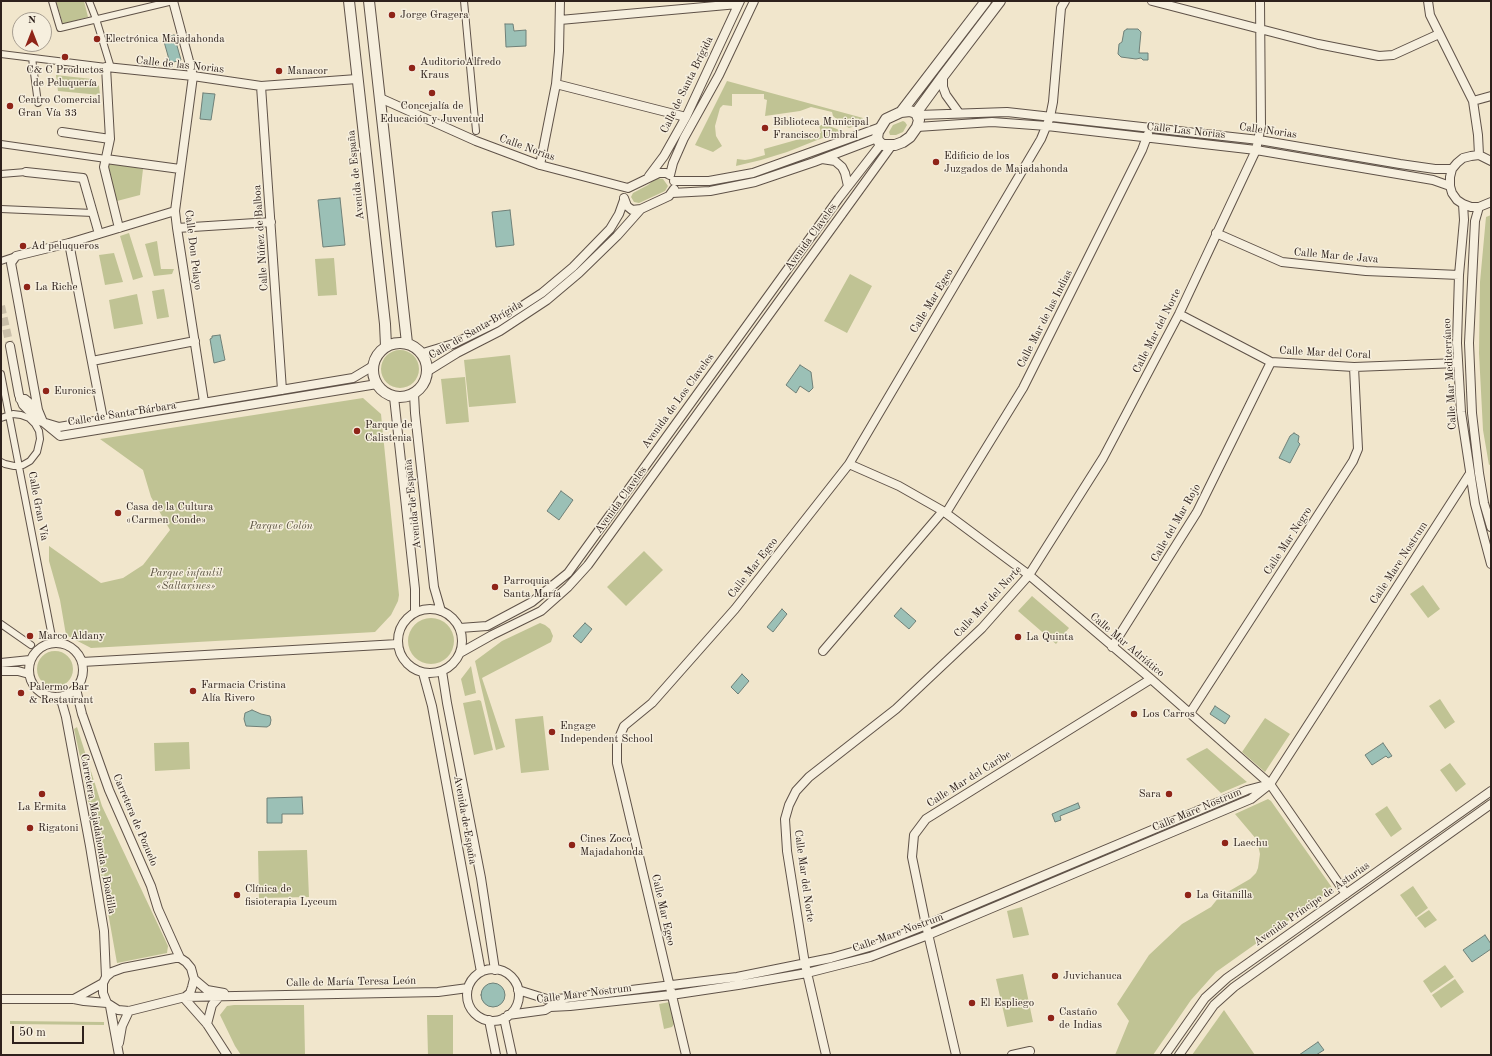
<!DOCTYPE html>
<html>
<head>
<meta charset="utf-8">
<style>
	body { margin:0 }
	#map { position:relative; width:1492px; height:1056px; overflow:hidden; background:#f1e6cc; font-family:"Old Standard TT",serif }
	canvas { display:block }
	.frame { position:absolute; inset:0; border:2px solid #2e211c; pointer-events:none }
	.north { position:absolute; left:12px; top:12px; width:40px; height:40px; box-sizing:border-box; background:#f6efde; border:1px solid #a69d90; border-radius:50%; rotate:0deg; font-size:11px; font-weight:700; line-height:16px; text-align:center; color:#2e211c }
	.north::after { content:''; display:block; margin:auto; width:14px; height:18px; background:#8f2418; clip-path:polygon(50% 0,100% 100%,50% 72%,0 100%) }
	.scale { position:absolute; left:12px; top:1026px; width:72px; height:18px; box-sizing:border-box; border:2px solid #2e211c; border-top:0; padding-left:5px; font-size:12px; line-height:14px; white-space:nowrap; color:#2e211c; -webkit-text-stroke:3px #f6efde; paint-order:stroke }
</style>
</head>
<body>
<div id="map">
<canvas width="1492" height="1056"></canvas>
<div class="frame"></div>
<div class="north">N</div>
<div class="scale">50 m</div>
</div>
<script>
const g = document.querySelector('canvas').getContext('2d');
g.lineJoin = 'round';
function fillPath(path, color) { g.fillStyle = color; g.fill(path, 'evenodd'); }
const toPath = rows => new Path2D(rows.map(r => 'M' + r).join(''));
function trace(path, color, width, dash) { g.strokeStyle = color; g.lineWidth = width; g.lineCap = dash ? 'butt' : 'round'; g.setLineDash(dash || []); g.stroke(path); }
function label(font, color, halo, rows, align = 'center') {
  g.font = font + ' "Old Standard TT",serif'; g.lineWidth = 3; g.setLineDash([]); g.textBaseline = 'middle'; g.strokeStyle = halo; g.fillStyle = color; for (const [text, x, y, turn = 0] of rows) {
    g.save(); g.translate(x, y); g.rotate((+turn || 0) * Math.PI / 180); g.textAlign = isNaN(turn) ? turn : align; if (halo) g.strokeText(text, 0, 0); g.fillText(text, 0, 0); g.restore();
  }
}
fillPath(toPath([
	[56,1,84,1,88,17,63,24],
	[56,75,92,79,99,86,100,95,58,91],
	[727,81,863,118,862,124,849,128,844,125,833,116,832,112,811,107,800,111,765,116,767,100,764,99,764,94,732,94,732,106,723,105,720,108,715,126,716,136,722,146,713,152,695,145],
	[903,121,905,122,907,125,903,132,896,135,890,135,889,132,893,125],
	[819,125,826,125,837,129,840,131,787,152,761,160,736,166,737,159,745,160,751,159,765,155,764,149,821,133],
	[114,164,143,169,140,195,117,201,107,169,109,165],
	[656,178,663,179,668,186,665,191,639,203,634,202,631,197,633,193,648,185],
	[1491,215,1491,464,1489,465,1483,430,1479,353,1480,282,1486,217],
	[129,233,143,277,133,280,120,236],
	[157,241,161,269,174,269,172,274,154,276,145,244],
	[114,253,123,282,105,285,99,255],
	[334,258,337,295,318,296,315,259],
	[850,274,872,286,847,333,824,321],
	[164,289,169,317,157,319,152,291],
	[137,294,143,324,114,329,109,300],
	'381 369a19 19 0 1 1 38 0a19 19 0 1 1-38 0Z',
	[510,355,516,403,469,407,464,360],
	[465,377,469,422,446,424,441,379],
	[363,398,381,414,399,595,398,601,391,615,375,632,91,648,66,635,60,600,49,561,49,546,101,583,123,578,143,565,170,530,151,497,143,470,100,439],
	[644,551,663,570,626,606,607,587],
	[1423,585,1440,609,1428,618,1410,594],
	[1032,596,1069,628,1056,644,1018,611],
	'408 641a23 23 0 1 1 46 0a23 23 0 1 1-46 0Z',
	[540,623,545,625,550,629,553,636,551,642,482,678,505,747,496,750,475,661,502,641],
	'37 669a18 18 0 1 1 36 0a18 18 0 1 1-36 0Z',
	[471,666,476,693,465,696,461,679],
	[1440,699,1455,722,1445,729,1429,706],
	[479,700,481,701,493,750,474,755,463,703],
	[543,716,549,770,521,773,515,719],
	[1265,718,1290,734,1265,772,1242,752],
	[77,727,102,806,168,946,167,953,117,963,81,761,74,729],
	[189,742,190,769,155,771,154,743],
	[1207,748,1247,782,1221,793,1186,759],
	[1450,763,1466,784,1456,792,1440,770],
	[1268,799,1271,801,1333,889,1216,972,1191,1000,1153,1055,1115,1055,1129,1021,1117,1004,1149,955,1182,924,1211,907,1219,897,1250,879,1256,873,1258,868,1260,854,1257,840,1235,814],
	[1387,806,1402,829,1391,837,1375,814],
	[307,850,309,897,259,898,258,851],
	[1413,886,1428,908,1416,917,1400,895],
	[1022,907,1029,935,1013,938,1007,911],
	[1429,910,1437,920,1425,928,1417,918],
	[1445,965,1454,977,1431,993,1423,981],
	[1023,974,1033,1022,1007,1027,996,979],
	[1455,979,1464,992,1441,1008,1432,995],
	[670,1002,674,1024,672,1027,664,1029,659,1004],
	[234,1005,304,1005,305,1055,241,1055,235,1046,220,1015,227,1006],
	[1224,1010,1255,1055,1192,1055],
	[427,1015,453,1015,453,1055,428,1055],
	[10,1021,104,1022,104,1025,10,1024]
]), '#c0c394');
const water = toPath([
	[505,24,513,24,514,31,526,30,526,46,506,47,505,24],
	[1127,29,1138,29,1141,32,1139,53,1148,53,1148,60,1143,60,1141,58,1136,59,1121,57,1118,54,1119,44,1122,42,1124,31,1127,29],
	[174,35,181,60,170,63,163,38,174,35],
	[203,93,215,94,211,120,200,119,203,93],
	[340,198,345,245,323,247,318,200,340,198],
	[510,210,514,245,496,247,492,212,510,210],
	[220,335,225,360,214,363,210,339,212,338,212,336,220,335],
	[800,365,811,372,813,388,809,392,800,386,796,393,786,385,800,365],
	[1294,433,1299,436,1298,442,1300,444,1290,463,1279,458,1290,436,1294,433],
	[561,491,573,500,559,520,547,511,561,491],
	[901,608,916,621,909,629,894,616,901,608],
	[782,609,787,614,773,632,767,627,782,609],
	[585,623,592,629,581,643,573,636,585,623],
	[742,674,749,681,738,694,731,687,742,674],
	[1215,706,1230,716,1225,724,1210,714,1215,706],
	[252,710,261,714,270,716,271,720,270,725,267,727,246,726,244,719,245,713,252,710],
	[1383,743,1392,756,1388,758,1386,756,1372,765,1365,755,1383,743],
	[302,797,303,814,282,814,282,823,267,823,267,798,302,797],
	[1078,803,1080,808,1060,816,1061,820,1055,822,1052,814,1078,803],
	[1485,935,1491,944,1491,949,1472,962,1463,950,1485,935],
	'481 995a12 12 0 1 1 24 0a12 12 0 1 1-24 0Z',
	[1318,1042,1324,1050,1316,1055,1299,1055,1318,1042]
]);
fillPath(water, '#9bc0b6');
trace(water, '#6f8078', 1);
trace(toPath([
	[1,306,10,346]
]), '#cabfa9', 8, [8, 4]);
const pedestrian = toPath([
	[52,1,60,28,173,1],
	[89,1,96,19,111,68],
	[464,1,476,131],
	[1,54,106,67],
	[32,58,38,103],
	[1,144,106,159],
	[1,174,26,172],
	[1,209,93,213],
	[1,261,16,256],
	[1,374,53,642],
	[1,418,13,414,21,415,29,418,35,424,39,431,40,439,37,452,30,461,23,465,14,466,5,464,1,462],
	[1,624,31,645]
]);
const minor = toPath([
	[173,1,193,76,175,211,177,228,204,402],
	[1152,1,1318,44,1379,56,1393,55,1439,34],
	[1428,1,1430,15,1473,101,1478,135,1479,155],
	[560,20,738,4],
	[943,76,943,87,946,95,959,113],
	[556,84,686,117],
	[261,86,282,390],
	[380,98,476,141,540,165,628,188,659,173,666,173,670,175],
	[1473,101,1491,96],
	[918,115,1007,112,1259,140,1400,164,1435,169,1452,169],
	[917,127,992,122,1047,126,1256,150,1433,180,1450,186],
	[62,132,110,139],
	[106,159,180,169],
	[822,159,835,161,842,167,845,173,848,186],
	[1491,161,1479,155,1471,156,1463,158,1457,163,1452,169,1450,177,1450,186,1452,193,1457,200,1463,204,1471,207,1479,207,1491,202],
	[540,165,556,84,559,51,560,1],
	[26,172,83,178,99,234],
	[670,175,673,163,684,138,719,75,754,1],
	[649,176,664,156,686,117,740,1],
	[674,181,709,181,753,173,881,127],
	[672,193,710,191,755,182,814,162,877,138],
	[624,198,627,206,632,210,641,209,669,196,674,189],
	[1463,204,1464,220,1459,275,1457,343,1461,412,1475,504,1491,564],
	[1479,207,1475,221,1469,343,1472,413,1479,473,1484,503,1491,527],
	[119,228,104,167,110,139,106,67,193,76,261,86,357,79],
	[177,228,271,222],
	[1216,233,1282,262,1366,271,1459,275],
	[69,243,103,419],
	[1179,314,1271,362,1354,367,1458,363],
	[10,346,19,395,23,405,39,421,59,427,353,378,373,366],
	[423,353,453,344,496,323,542,293,573,267,610,229,619,214,624,200],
	[92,361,195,341],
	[428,371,457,353,500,331,547,300,579,273,617,236,641,209],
	[414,394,415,413,434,587,441,611],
	[394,397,415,589,415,612],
	[20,399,25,399,38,410,43,422,60,436,377,384],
	[38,410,11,263,16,256,69,243,175,211],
	[849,464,899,486,943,511,1029,575,1151,679,1270,784,1346,894],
	[946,513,1023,388,1142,150,1148,134],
	'398 641a32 32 0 1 1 64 0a32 32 0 1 1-64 0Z',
	[460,628,487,626,532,602,568,573,839,198,881,144],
	'29 670a27 27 0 1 1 54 0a27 27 0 1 1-54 0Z',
	[1112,647,1197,512,1271,362],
	[823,651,943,511],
	[460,653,492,635,541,611,568,587,588,565,892,145],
	[82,662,398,644],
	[1,663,30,660],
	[1,671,18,671,29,674],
	[442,671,447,703,481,878,495,970],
	[423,673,432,706,481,972],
	[76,689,82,714,109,790,151,886,158,909,180,958],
	[57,697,62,703,66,717,90,846,104,931,106,977],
	[1190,713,1353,461,1358,449,1354,367],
	[175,958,180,958,186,962,191,968,194,979,192,987,190,993,185,997,129,1011,118,1010,107,1003,103,993,103,983,106,977,112,972,123,968,175,958],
	'467 995a26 26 0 1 1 52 0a26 26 0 1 1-52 0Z',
	[194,979,207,990,224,993],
	[518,990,550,1000,737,977,831,958,873,946,926,925,1247,790,1266,785],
	[185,997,438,992,468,988],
	[184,998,207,1024,227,1055],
	[1,999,74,999,84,1001,107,1003],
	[74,999,103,983],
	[110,1006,119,1055],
	[508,1015,545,1010,550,1007,570,1006,671,995,738,985,807,973,870,957,928,935,1251,799,1270,784,1469,475],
	[504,1018,512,1055],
	[489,1020,496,1055],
	[207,1024,212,1005,219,997],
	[119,1043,122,1026,129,1011],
	[686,1055,617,763,617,743,624,726,652,703,735,609,849,464,1041,139,1050,117,1053,102,1061,8,1065,1],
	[826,1055,805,964,787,851,785,819,789,805,796,791,809,777,896,709,982,628,1029,575,1103,458,1179,314,1256,150,1261,126,1260,1],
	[956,1055,926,925,912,857,914,835,926,819,1151,679],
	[1012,1055,1030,1051],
	[1165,1055,1205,998,1227,978,1491,791],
	[1179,1055,1214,1005,1234,987,1491,804]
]);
const tertiary = toPath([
	[349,1,385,324,386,346],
	[369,1,407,343],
	[910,111,916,113,919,120,917,127,910,137,903,142,895,145,883,145,879,142,877,138,878,132,886,119,901,112,910,111],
	[901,112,986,1],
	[916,113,943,76,1000,1],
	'373 370a27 27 0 1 1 54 0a27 27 0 1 1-54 0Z'
]);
trace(pedestrian, '#5f5248', 8);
trace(minor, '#5f5248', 10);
trace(tertiary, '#5f5248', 12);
trace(pedestrian, '#f6efde', 6);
trace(minor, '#f6efde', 8);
trace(tertiary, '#f6efde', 10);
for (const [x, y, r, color] of [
	[392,15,4,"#8f2418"],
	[97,39,4,"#8f2418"],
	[65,57,4,"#8f2418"],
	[412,68,4,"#8f2418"],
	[279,71,4,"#8f2418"],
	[432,93,4,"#8f2418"],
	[10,106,4,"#8f2418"],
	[765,128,4,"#8f2418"],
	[936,162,4,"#8f2418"],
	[23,246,4,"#8f2418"],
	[27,287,4,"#8f2418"],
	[46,391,4,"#8f2418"],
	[357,431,4,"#8f2418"],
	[118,513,4,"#8f2418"],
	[495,587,4,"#8f2418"],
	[30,636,4,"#8f2418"],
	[1018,637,4,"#8f2418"],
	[193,691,4,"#8f2418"],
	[21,693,4,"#8f2418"],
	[1134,714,4,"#8f2418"],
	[552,732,4,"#8f2418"],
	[42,794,4,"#8f2418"],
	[1169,794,4,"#8f2418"],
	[30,828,4,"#8f2418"],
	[1225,843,4,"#8f2418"],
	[572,845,4,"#8f2418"],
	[237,895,4,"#8f2418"],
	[1188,895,4,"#8f2418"],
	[1055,976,4,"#8f2418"],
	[972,1003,4,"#8f2418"],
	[1051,1018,4,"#8f2418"]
]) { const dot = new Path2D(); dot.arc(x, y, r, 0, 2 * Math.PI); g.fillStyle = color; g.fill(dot); trace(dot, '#f6efde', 1.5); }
label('11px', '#2e211c', '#f6efde', [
	["Jorge Gragera",400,15],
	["Electrónica Majadahonda",105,39],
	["AuditorioAlfredo",420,62],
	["Kraus",420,75],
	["C& C Productos",65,70,"center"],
	["de Peluquería",65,83,"center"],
	["Manacor",287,71],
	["Centro Comercial",18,100],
	["Gran Vía 33",18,113],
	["Concejalía de",432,106,"center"],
	["Educación y Juventud",432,119,"center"],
	["Biblioteca Municipal",773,122],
	["Francisco Umbral",773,135],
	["Edificio de los",944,156],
	["Juzgados de Majadahonda",944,169],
	["Ad peluqueros",31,246],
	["La Riche",35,287],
	["Euronics",54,391],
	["Parque de",365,425],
	["Calistenia",365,438],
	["Casa de la Cultura",126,507],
	["«Carmen Conde»",126,520],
	["Parroquia",503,581],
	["Santa María",503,594],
	["Marco Aldany",38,636],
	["La Quinta",1026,637],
	["Farmacia Cristina",201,685],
	["Alía Rivero",201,698],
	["Palermo Bar",29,687],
	["& Restaurant",29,700],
	["Los Carros",1142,714],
	["Engage",560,726],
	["Independent School",560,739],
	["Sara",1161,794,"right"],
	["La Ermita",42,807,"center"],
	["Rigatoni",38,828],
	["Cines Zoco",580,839],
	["Majadahonda",580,852],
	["Laechu",1233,843],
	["Clínica de",245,889],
	["fisioterapia Lyceum",245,902],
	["La Gitanilla",1196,895],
	["Juvichanuca",1063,976],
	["El Espliego",980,1003],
	["Castaño",1059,1012],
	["de Indias",1059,1025]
], 'left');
label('11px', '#2e211c', '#f6efde', [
	["Calle de las Norias",180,65,6],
	["Calle de Santa Brígida",687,85,-64],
	["Calle Las Norias",1186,131,6],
	["Calle Norias",1268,131,8],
	["Calle Norias",527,148,20],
	["Avenida de España",356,175,-96],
	["Avenida Claveles",811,237,-54],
	["Calle Núñez de Balboa",261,238,-94],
	["Calle Don Pelayo",193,250,83],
	["Calle Mar de Java",1336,256,5],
	["Calle Mar Egeo",932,301,-59],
	["Calle Mar de las Indias",1045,319,-63],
	["Calle de Santa Brígida",476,330,-30],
	["Calle Mar del Norte",1157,331,-63],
	["Calle Mar del Coral",1325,353,3],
	["Calle Mar Mediterráneo",1450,374,-93],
	["Avenida de Los Claveles",678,401,-54],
	["Calle de Santa Bárbara",122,414,-9],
	["Avenida Claveles",621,500,-54],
	["Avenida de España",413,504,-96],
	["Calle Gran Vía",38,506,79],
	["Calle del Mar Rojo",1176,523,-60],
	["Calle Mar Negro",1288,541,-57],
	["Calle Mare Nostrum",1399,563,-57],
	["Calle Mar Egeo",753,568,-52],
	["Calle Mar del Norte",988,602,-47],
	["Calle Mar Adriático",1127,645,40],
	["Calle Mar del Caribe",969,779,-32],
	["Calle Mare Nostrum",1197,810,-23],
	["Carretera de Pozuelo",135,820,67],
	["Avenida de España",465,820,80],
	["Carretera Majadahonda a Boadilla",98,834,80],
	["Calle Mar del Norte",804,876,82],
	["Avenida Príncipe de Asturias",1312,904,-35],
	["Calle Mar Egeo",663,910,77],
	["Calle Mare Nostrum",898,933,-20],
	["Calle de María Teresa León",351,982,-1],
	["Calle Mare Nostrum",584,994,-7]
]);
label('italic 11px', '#5a5240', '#f6efde', [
	["Parque Colón",281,526],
	["Parque infantil",186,573],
	["«Saltarines»",186,586]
]);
</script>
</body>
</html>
